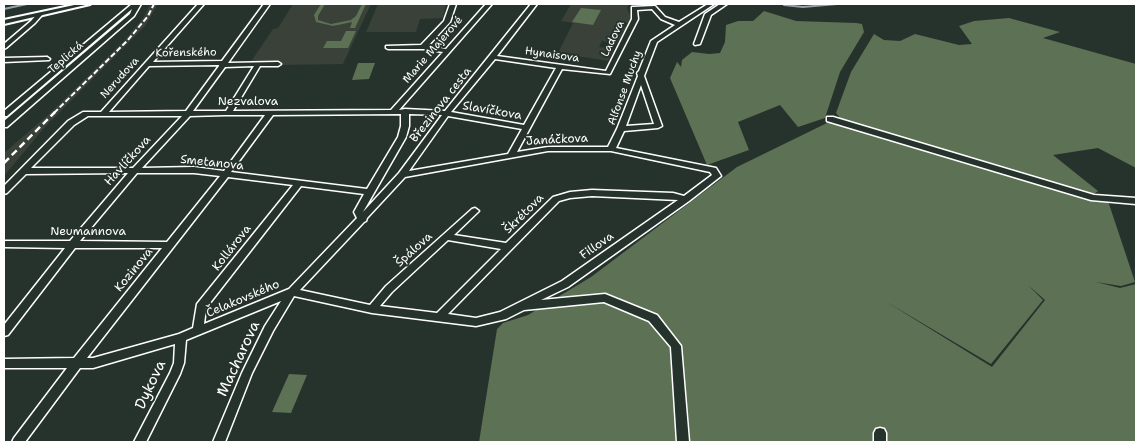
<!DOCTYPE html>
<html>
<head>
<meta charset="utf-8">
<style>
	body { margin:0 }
	#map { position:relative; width:1140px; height:446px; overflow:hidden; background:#26332d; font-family:"Shantell Sans",sans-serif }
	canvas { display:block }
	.frame { position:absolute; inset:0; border:5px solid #fff; pointer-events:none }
</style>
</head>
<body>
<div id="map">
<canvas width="1140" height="446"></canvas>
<div class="frame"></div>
</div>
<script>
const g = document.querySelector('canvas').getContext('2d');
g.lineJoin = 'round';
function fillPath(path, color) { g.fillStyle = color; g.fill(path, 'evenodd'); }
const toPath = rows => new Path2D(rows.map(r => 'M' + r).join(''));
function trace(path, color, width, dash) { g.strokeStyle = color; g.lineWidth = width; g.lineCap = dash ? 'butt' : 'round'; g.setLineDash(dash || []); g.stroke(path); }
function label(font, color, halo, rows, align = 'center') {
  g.font = font + ' "Shantell Sans",sans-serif'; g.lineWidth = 4; g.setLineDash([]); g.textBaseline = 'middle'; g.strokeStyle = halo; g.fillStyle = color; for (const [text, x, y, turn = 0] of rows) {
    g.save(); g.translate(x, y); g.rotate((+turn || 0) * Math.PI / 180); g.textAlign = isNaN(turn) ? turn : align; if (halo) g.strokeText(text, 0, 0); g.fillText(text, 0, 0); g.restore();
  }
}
fillPath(toPath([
	[150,4,158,4,145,26,45,127,4,176,4,153,48,115,124,41,144,17],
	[293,4,371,4,343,64,278,65,279,62,250,63,273,29,278,28],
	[378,4,446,4,443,18,420,19,416,32,366,32],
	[571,4,643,4,629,4,627,8,631,18,628,23,621,22,619,26,626,27,617,43,602,41,599,47,614,49,608,61,558,53,573,23,561,21]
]), '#3a4138');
fillPath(toPath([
	[321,4,325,4,318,16,318,20,331,24,351,20,356,16,362,4,366,4,355,28,350,28,352,22,333,26,316,22,314,15],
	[581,8,601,10,593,25,572,22],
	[764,11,796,21,856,23,862,24,864,32,840,72,825,118,798,127,780,105,738,122,749,150,707,165,670,78,677,62,681,67,682,60,692,52,709,54,720,53,725,42,726,25,738,21,753,21],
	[1009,18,1060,32,1043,38,1136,64,1136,168,1098,148,1053,155,1098,191,1092,196,841,119,836,113,851,72,874,34,884,40,900,41,915,34,959,45,972,44,959,26,974,21],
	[346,31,356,31,348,48,323,48,327,41,341,41],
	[358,63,375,63,369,79,352,80],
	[829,122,1108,201,1135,282,1121,286,1096,282,1120,288,1136,284,1136,442,479,442,497,329,503,323,528,315,591,277,737,167],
	[1028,285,1045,300,992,367,885,301,991,364,1043,300],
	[289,374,307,375,291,413,272,412]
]), '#5d7154');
trace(toPath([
	[861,4,876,4],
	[784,5,803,7,837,4],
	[4,9,27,4]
]), '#94a2a9', 2);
const minor = toPath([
	[132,4,141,4,134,16,7,127,4,127,4,121,130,14,132,9,7,116,4,116,4,111,132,4],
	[198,4,204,4,153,62,222,61,264,4,270,4,228,63,278,62,281,64,278,66,260,66,233,111,391,110,443,52,423,49,388,49,386,48,386,46,421,45,444,21,450,4,456,4,450,22,428,46,446,49,486,4,492,4,399,110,405,109,445,111,531,4,537,4,497,56,606,71,632,19,632,7,655,6,665,17,679,22,708,4,714,4,657,42,644,76,662,126,658,128,624,131,616,148,716,168,721,176,689,201,568,287,541,300,605,294,657,315,681,346,689,442,677,442,671,347,649,321,604,302,524,310,506,319,476,326,372,313,294,296,273,331,252,373,225,442,213,442,242,373,265,326,281,301,186,340,184,363,180,374,146,442,134,442,170,373,174,363,175,344,93,368,80,368,25,442,12,442,14,438,67,368,4,368,4,359,74,358,162,248,75,248,8,335,4,336,4,325,65,248,4,247,4,241,70,241,128,173,26,174,7,193,4,194,4,186,68,121,83,112,101,112,198,4],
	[652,9,661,19,675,25,651,41,639,71,637,73,638,76,617,129,608,147,548,147,517,152,562,69,610,74,638,19,637,10,652,9],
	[495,59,556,68,524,125,451,112,495,59],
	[149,66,219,65,219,66,186,111,109,112,149,66],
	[254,66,226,111,193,111,225,67,254,66],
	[641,85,654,124,626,126,641,85],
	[401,114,401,126,398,137,367,189,231,172,273,115,401,114],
	[409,114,442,115,399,173,363,212,406,137,409,126,409,114],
	[225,115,265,115,224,171,194,167,142,168,190,116,225,115],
	[88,116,182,116,133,168,31,168,74,125,88,116],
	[448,116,522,129,508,154,409,171,448,116],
	[548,151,611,151,710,172,712,175,684,196,673,193,592,190,570,192,553,197,506,243,454,235,479,211,475,208,472,209,386,286,370,305,300,290,364,222,366,221,367,218,405,177,548,151],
	[137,173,194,173,220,176,167,242,80,241,137,173],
	[228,177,293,185,197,304,193,328,179,334,93,358,87,358,228,177],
	[301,186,364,194,354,212,357,218,289,289,204,324,206,308,301,186],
	[592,196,678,200,562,281,500,312,476,318,448,314,559,201,570,198,592,196],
	[448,240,501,249,437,313,380,306,392,292,448,240],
	[720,4,727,4,711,15,700,44,695,45,694,44,705,14,720,4],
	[37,14,42,15,35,23,6,48,4,49,4,44,31,21,37,14],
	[47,57,50,59,49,60,4,62,4,58,47,57],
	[827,117,833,117,1094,195,1136,198,1136,204,1091,200,827,121,827,117],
	[880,428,884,429,886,433,886,442,874,442,874,433,876,429,880,428]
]);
const tertiary = toPath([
	[79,4,90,4,4,24,4,20,79,4]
]);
trace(minor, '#fff', 3);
trace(tertiary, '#fff', 4);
fillPath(minor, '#26332d');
fillPath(tertiary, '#26332d');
trace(toPath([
	[54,113,128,40,148,16,154,4]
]), '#fff', 2, [5.5, 2.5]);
trace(toPath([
	[4,163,55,112]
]), '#fff', 2.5, [7, 4]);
label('11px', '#fff', '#26332d', [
	["Ladova",613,39,-64],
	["Marie Majerové",433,50,-49],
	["Kořenského",186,53,-1],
	["Hynaisova",552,55,8],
	["Teplická",66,58,-41],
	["Nerudova",120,78,-48],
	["Alfonse Muchy",625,88,-70]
]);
label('12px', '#fff', '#26332d', [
	["Nezvalova",248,102],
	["Březinova cesta",441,105,-52],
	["Slavíčkova",492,111,10],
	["Janáčkova",557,140,-3],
	["Havlíčkova",128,161,-48],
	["Smetanova",212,163,6],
	["Škrétova",524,214,-45],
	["Neumannova",88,232],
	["Fillova",597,246,-35],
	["Kollárova",232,248,-52],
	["Špálova",414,250,-42],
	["Kozinova",134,270,-51],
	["Čelakovského",243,299,-23]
]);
label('15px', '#fff', '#26332d', [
	["Macharova",239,359,-65],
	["Dykova",151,385,-65]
]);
</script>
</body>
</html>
